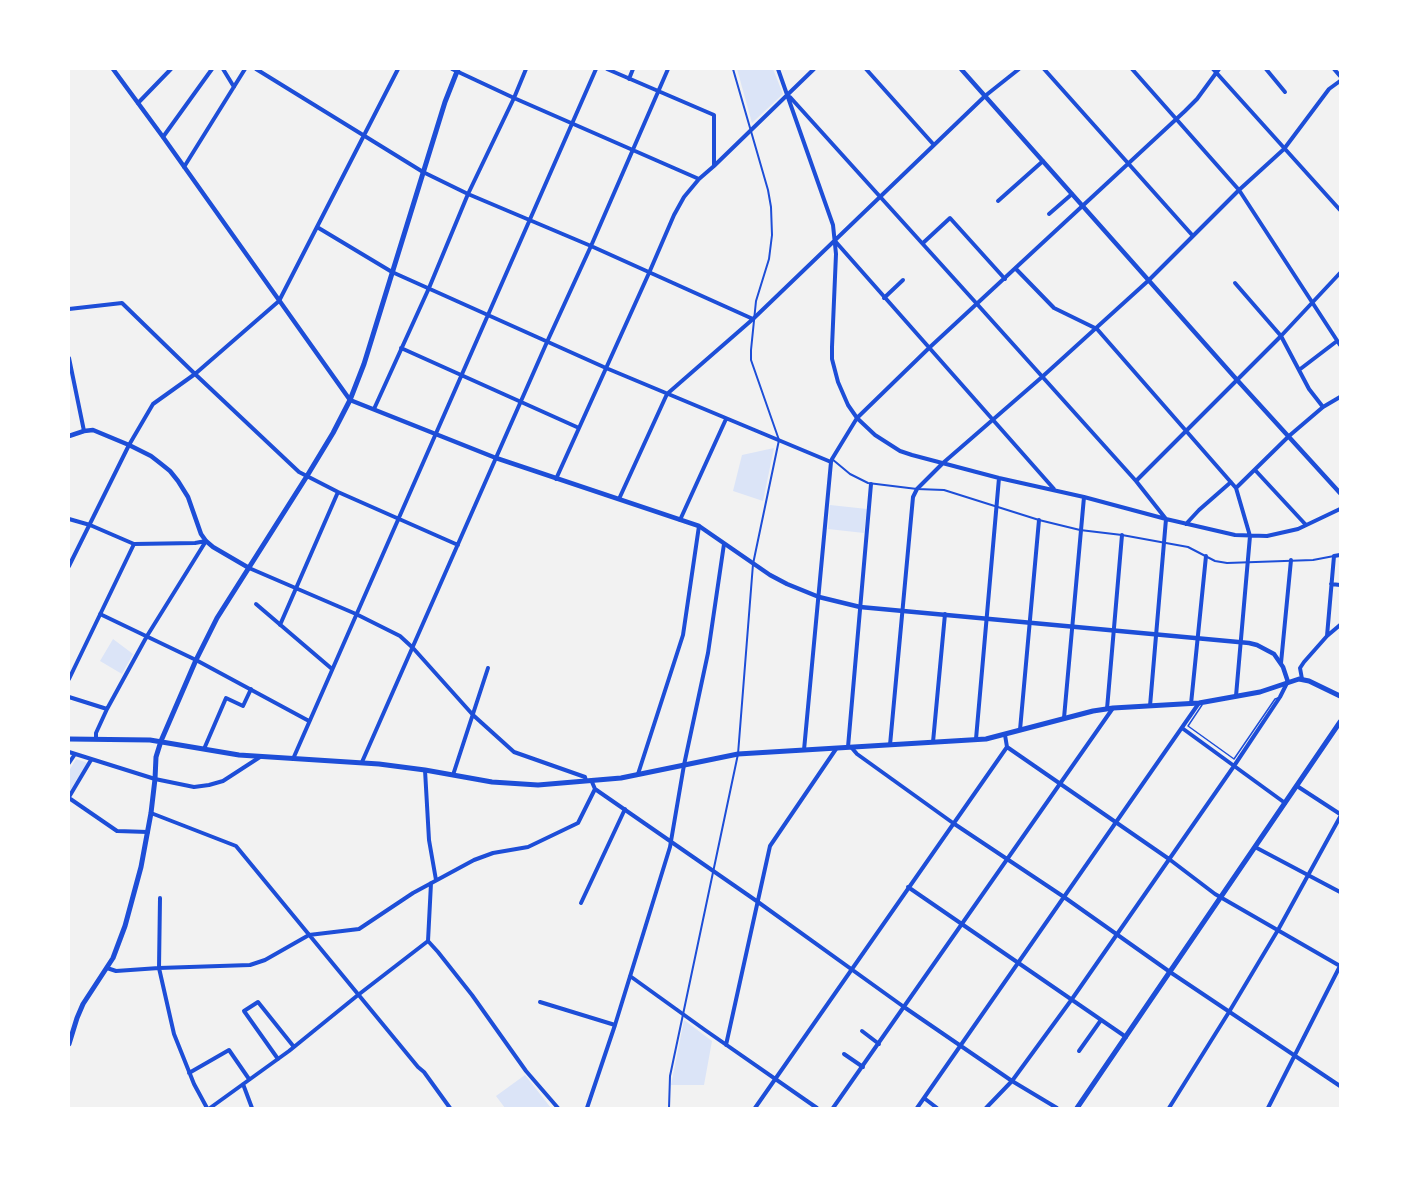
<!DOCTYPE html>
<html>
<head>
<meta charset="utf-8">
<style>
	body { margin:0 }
	#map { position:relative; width:1409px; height:1177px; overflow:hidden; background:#f2f2f2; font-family:Barlow,sans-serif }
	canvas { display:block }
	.frame { position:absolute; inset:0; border:70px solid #fff; pointer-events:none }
</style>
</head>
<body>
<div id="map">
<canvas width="1409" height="1177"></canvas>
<div class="frame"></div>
</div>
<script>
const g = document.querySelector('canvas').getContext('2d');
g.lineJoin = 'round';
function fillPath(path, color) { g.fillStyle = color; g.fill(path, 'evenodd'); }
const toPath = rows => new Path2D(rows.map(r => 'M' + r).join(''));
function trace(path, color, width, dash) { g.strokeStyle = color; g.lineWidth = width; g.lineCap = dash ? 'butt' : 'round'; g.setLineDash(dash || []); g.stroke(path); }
fillPath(toPath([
	[737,69,773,69,783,94,752,123],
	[774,448,763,501,733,491,742,455],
	[830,505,867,509,864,533,828,529],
	[113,639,133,654,122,674,100,661],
	[76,759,88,763,69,792,69,771],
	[684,1020,712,1041,704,1085,671,1085],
	[525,1075,551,1108,505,1108,496,1096]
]), '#dbe4f7');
trace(toPath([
	[1202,705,1188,726,1234,759,1275,699,1278,698]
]), '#1d4ed8', 1.5);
trace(toPath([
	[832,459,850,474,868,483,917,489,944,490,1039,520,1080,530,1122,535,1188,547,1215,561,1227,563,1313,560,1334,556],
	[669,1108,670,1076,738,754,753,564,779,440,751,360,751,350,756,301,769,259,772,235,771,207,768,190,733,69]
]), '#1d4ed8', 2);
trace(toPath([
	[223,69,234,87],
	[256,69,423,172,468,194,591,246,753,319],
	[452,69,514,98,699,179],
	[607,69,714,115,714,166],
	[778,69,833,225,836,254,832,347,832,359,838,382,848,405,857,418,875,435,900,451,912,455,999,478,1084,497,1166,519,1235,535,1267,536,1298,529,1340,509],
	[866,69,934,145],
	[1044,69,1193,236],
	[1132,69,1239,190,1340,345],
	[1213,69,1340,210],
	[1266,69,1285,92],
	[1334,69,1340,76],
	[629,79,633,69],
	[790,97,977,304,1136,481,1166,519,1150,706],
	[138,103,171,69],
	[163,137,212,69],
	[184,167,245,69],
	[998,201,1043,161],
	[1049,214,1072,194],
	[317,227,392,272,606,368,831,462],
	[835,241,1054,489],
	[923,243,950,218,1005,279],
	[1016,269,1054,308,1097,329,1236,488,1250,536,1236,696],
	[1235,283,1281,336,1309,389,1323,407],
	[884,298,903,280],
	[69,309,122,303,195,374,299,472,338,492,458,545],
	[401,348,579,428],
	[69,358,84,431],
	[1299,370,1337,341],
	[374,409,429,288,468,194,514,98,526,69],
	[1255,470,1306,525],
	[556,479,649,273,674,215,684,197,699,179,714,166,814,69],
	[1136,481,1281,336,1340,273],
	[1236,488,1289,436,1323,407,1340,397],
	[619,499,667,394,753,319,985,96,1019,69],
	[69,519,90,525,134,544,195,543,206,541],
	[680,520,726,419],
	[1186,524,1199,510,1231,482],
	[69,566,129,445,153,404,195,374,279,301,398,69],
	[249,568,356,614,400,636,413,648,473,715,514,752,585,777,586,781],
	[1331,584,1340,585],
	[256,604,332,669],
	[100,614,196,660,309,721],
	[280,625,338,492],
	[1327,636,1334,556,1340,555],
	[1281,663,1291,560],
	[69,679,134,544],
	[1302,679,1300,668,1304,662,1327,636,1340,625],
	[69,697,107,709],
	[1191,704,1206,556],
	[1107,709,1122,535],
	[1064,718,1084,497],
	[1182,728,1285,803],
	[1020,730,1039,520],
	[96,739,96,733,107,709,147,636,206,541],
	[976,739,999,478],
	[933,742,945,614],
	[890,745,913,497,917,489,943,463,1042,377,1149,280,1239,190,1284,149,1329,89,1340,81],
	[848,747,871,484],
	[851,747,857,754,953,823,1064,897,1170,972,1340,1086],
	[1007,747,1169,859,1215,894,1340,966,1268,1108],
	[204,749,226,698,243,706,251,689],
	[804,750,831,462,832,459,857,418,929,348,1185,111,1197,99,1219,69],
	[69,752,155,779,194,787,209,785,223,781,260,757],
	[293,759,596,69],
	[362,762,547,342,591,246,668,69],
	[69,763,75,754],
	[425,770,429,840,436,880],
	[638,774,683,635,699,526],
	[453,775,488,668],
	[592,782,595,789,758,902,904,1007,1012,1081,1057,1108],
	[1297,786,1340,814],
	[69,797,91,760],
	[69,798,117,831,148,832],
	[151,813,236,846,418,1067,424,1072,450,1108],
	[1255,847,1340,892],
	[431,883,428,941,438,952,472,995,526,1071,558,1108],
	[908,887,1126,1037],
	[160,898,159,968,174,1034,194,1084,207,1108],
	[581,903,625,809],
	[107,968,116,971,159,968,250,965,265,960,309,935,359,929,413,893,474,860,493,853,528,847,578,823,595,789],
	[630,976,705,1030,817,1108],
	[540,1002,615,1025],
	[862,1031,879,1044],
	[726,1045,770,846,836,749],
	[1079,1051,1101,1020],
	[844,1054,863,1067],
	[278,1059,244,1011,258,1002,294,1047],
	[189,1073,229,1050,249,1079],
	[243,1084,252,1108],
	[924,1098,937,1108],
	[210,1108,289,1051,358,995,428,941],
	[587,1108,615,1025,670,847,684,765,708,653,724,544],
	[755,1108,1007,747,1005,735],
	[833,1108,1113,708],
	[917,1108,1199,703],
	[986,1108,1012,1081,1072,999,1234,766,1280,697,1287,683],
	[1169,1108,1229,1012,1278,930,1340,817]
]), '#1d4ed8', 4);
trace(toPath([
	[113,69,163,137,350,400,496,458,699,526,770,575,787,584,819,597,860,607,1249,643,1257,645,1274,654,1283,667,1288,682],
	[961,69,1238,381,1340,493],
	[69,436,84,431,93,430,129,445,151,456,160,463,170,471,178,481,188,497,201,534,206,541,213,547,249,568]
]), '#1d4ed8', 4.5);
trace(toPath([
	[1077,1108,1340,722]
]), '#1d4ed8', 5);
trace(toPath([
	[69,739,150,740,239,755,379,764,425,770,492,782,538,785,621,778,738,754,986,739,1093,711,1113,708,1199,703,1260,692,1299,679,1309,681,1340,696],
	[69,1044,77,1018,83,1004,113,958,125,926,141,867,151,813,155,779,156,757,161,741,196,660,217,618,307,476,333,433,350,400,364,364,445,102,458,69]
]), '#1d4ed8', 5);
</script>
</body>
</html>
